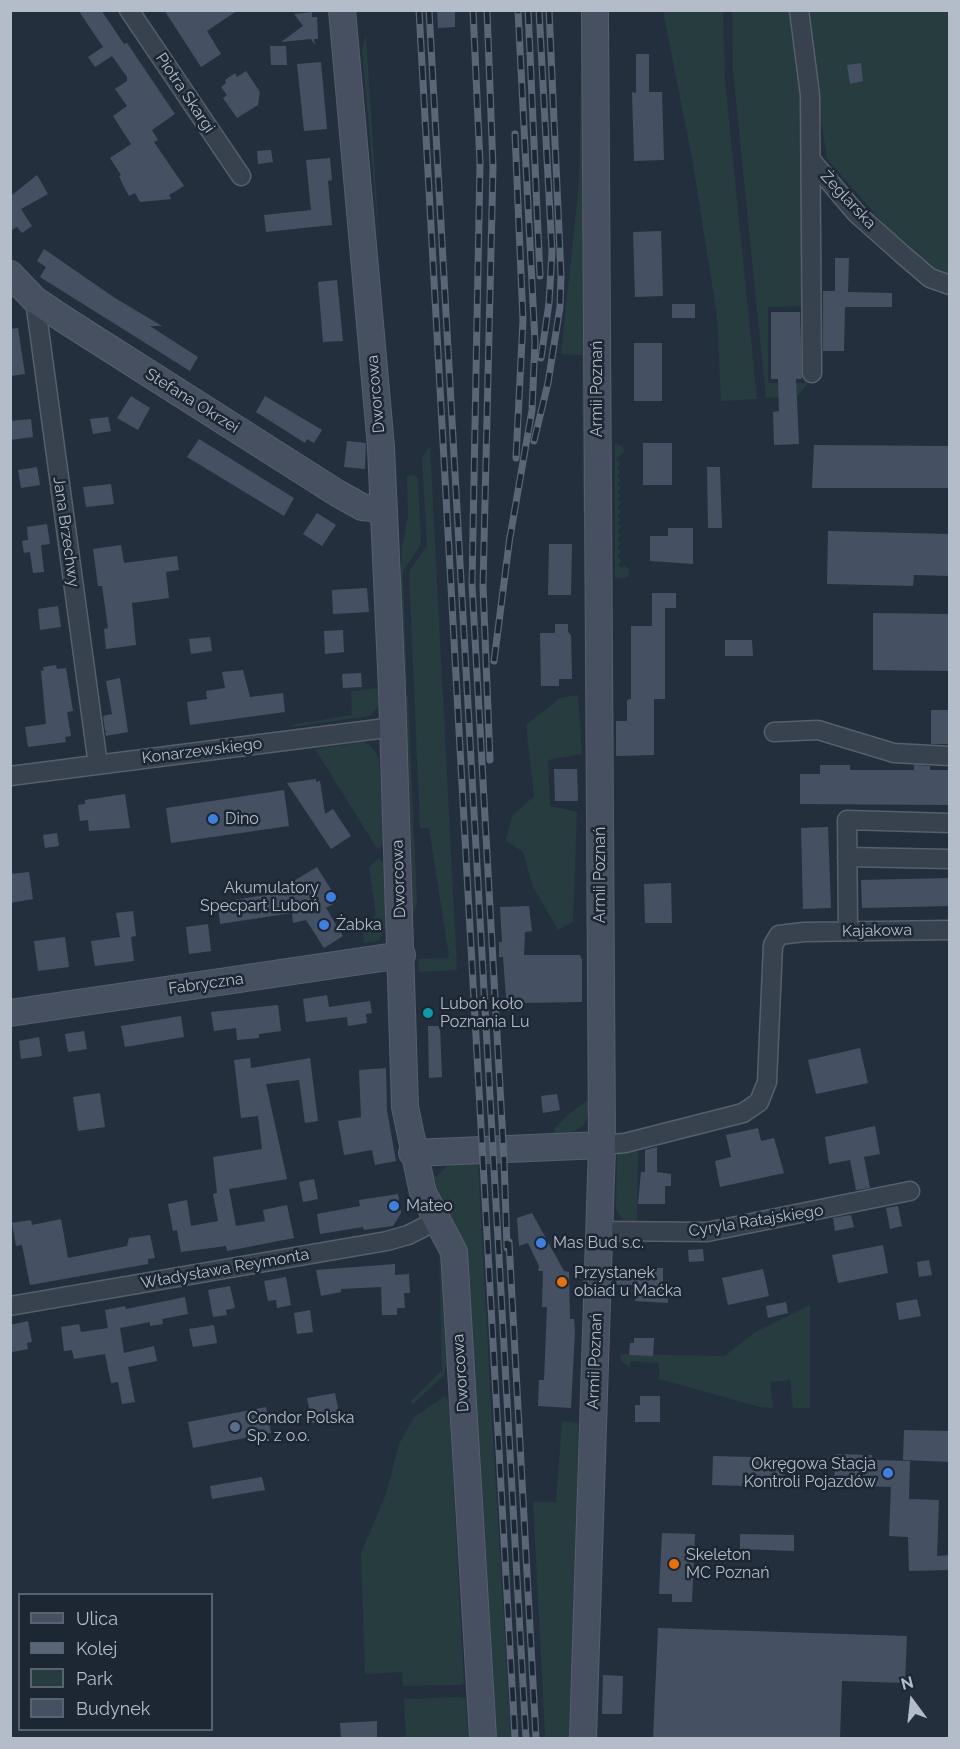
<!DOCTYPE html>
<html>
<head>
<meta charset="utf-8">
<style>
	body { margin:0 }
	#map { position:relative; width:960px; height:1749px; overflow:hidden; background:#242f3e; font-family:Raleway,sans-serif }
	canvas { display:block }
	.frame { position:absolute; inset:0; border:12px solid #b4bcc9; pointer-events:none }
	.legend { position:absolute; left:18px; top:1593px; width:195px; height:138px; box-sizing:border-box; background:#1d2633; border:2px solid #59626f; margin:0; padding:8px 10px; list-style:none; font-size:18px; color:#b4bcc9 }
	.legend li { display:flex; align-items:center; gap:12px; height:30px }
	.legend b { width:30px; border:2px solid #59626f }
	.north { position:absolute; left:882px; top:1671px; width:60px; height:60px; -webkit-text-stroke:4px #1d2633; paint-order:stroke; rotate:345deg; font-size:16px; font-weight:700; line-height:24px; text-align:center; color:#b4bcc9 }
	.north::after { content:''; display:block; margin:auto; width:21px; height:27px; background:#b4bcc9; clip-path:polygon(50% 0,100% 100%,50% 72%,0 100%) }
</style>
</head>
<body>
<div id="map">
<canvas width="960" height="1749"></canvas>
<div class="frame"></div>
<ul class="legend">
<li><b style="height:8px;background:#465061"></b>Ulica</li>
<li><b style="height:8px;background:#5a6575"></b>Kolej</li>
<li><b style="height:16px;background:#263c3f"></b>Park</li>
<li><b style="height:16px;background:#455162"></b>Budynek</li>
</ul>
<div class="north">N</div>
</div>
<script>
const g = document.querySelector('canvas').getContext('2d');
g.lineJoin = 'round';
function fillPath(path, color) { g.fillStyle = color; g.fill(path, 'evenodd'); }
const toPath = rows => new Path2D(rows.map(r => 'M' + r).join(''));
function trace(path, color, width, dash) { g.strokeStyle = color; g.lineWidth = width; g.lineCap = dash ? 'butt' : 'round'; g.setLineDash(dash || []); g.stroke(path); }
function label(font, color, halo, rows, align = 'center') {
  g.font = font + ' Raleway,sans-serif'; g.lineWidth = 5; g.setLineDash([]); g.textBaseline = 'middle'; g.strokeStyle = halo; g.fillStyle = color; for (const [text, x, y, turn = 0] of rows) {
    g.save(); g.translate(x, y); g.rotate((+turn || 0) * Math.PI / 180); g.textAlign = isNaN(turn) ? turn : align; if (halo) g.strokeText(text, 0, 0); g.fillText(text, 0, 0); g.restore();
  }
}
fillPath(toPath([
	[582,11,587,510,583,512,582,355,561,354,579,184],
	[663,11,723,11,725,80,757,399,721,401,717,316,693,164],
	[732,11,794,11,805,74,804,306,768,307,768,383,805,383,806,376,813,376,798,396,766,398,733,72],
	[804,11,949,11,949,275,935,270,889,230,827,159],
	[366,35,380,253,362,50],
	[615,444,622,446,625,451,616,459,620,464,617,468,620,472,617,476,621,481,617,484,621,488,617,492,621,496,617,499,621,503,617,508,621,511,617,516,621,520,617,523,621,527,617,531,621,535,617,539,621,543,617,547,621,552,617,556,621,561,618,564,621,568,624,566,629,569,628,576,624,578,615,578],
	[430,446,457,970,419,972,418,959,448,958,449,956,429,828,420,828,409,571,427,546,422,457],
	[414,475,418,479,421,544,403,571,407,686,401,686,398,627,402,548,408,516,407,476],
	[379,688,378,707,370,716,292,727,291,725,352,715,351,691],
	[578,695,582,754,548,760,550,806,577,812,573,922,558,930,533,887,523,852,506,840,512,816,534,796,526,725,560,698],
	[408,696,417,903,411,919,402,697],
	[363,742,370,745,379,758,384,841,378,850,315,749],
	[379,858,384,864,386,928,378,941,364,943,363,932,376,914,369,867],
	[588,1100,588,1117,583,1126,570,1133,553,1133,555,1128,569,1114],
	[617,1151,638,1151,637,1224,622,1220,616,1209],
	[478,1162,490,1387,511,1738,491,1738,479,1547,431,1174,436,1177,449,1164],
	[439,1250,446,1363,444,1375,412,1405,411,1401,442,1370],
	[810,1305,810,1408,793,1408,790,1380,770,1382,773,1408,760,1407,659,1379,659,1363,631,1361,629,1367,621,1361,620,1354,725,1356,755,1332],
	[445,1396,449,1404,464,1683,461,1685,403,1686,402,1672,365,1674,361,1553,386,1494,399,1444,414,1417],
	[562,1421,578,1423,577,1502,581,1502,575,1738,545,1738,533,1502,556,1502],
	[460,1697,466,1699,468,1738,406,1738,404,1699]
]), '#263c3f');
fillPath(toPath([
	[78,10,101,10,124,44,127,43,175,114,152,130,158,140,154,142,184,186,169,195,171,199,140,202,135,193,129,196,123,185,119,176,121,175,110,158,131,144,113,116,127,106,115,89,127,81,127,77,112,56,95,67,88,57,103,47],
	[164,10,238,10,207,31,221,54,201,67],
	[437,10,455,10,455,27,438,28],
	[312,12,312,17,317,17,318,39,314,39,315,45,311,39,281,42,303,26,294,14],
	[270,46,286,46,287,65,271,65],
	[636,54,649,54,649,92,662,92,664,160,634,161,632,92,636,93],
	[321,62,327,129,304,131,297,64],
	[861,63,863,81,850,84,847,65],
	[246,71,260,92,258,105,237,118,223,98,227,95,221,87,226,83,225,80,235,73,237,77],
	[271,150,273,162,258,164,257,151],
	[330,158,332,180,328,181,332,225,266,232,264,215,311,210,306,160],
	[37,175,48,194,21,209,32,226,22,233,17,227,10,231,10,193,12,195],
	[661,231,663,296,635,297,633,232],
	[44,249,115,298,162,326,150,326,198,357,190,371,40,277,46,267,37,261],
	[835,258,849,258,848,292,892,293,892,307,845,307,844,351,823,351,823,291,835,291],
	[337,280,343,341,323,342,318,282],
	[672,304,695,304,695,318,672,318],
	[771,312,800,312,802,379,796,379,799,444,774,445,773,412,779,411,778,379,771,379],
	[18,328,25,374,10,376,10,329],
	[634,343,662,343,662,401,634,401],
	[131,396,150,408,138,430,117,418],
	[265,396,322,430,314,443,307,439,305,443,256,412],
	[108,417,111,431,93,434,90,419],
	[31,419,33,437,10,440,10,421],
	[199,439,294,498,284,516,187,457],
	[347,441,366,443,365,469,344,467],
	[643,443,672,443,672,485,643,485],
	[814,445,950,446,950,488,812,488],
	[37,467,40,485,21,488,18,470],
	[707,467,720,467,722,528,708,528],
	[111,484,114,504,86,507,83,487],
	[317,513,336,525,322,546,303,534],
	[47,524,50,544,41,545,44,572,33,573,30,552,24,553,22,541,28,540,27,527],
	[668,528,693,528,693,564,650,561,650,536,668,536],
	[828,531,950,534,950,576,914,575,913,586,827,584],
	[549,544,572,544,571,595,548,595],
	[121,545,124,563,177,556,179,570,166,572,169,598,132,603,136,645,106,649,104,629,108,628,102,586,98,586,93,549],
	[367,588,369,612,333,614,332,590],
	[652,593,676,593,676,608,665,608,665,699,654,699,654,755,616,756,616,721,627,721,627,700,631,699,631,626,652,626],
	[58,606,61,627,40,630,38,609],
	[873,613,950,614,950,671,873,670],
	[555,624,568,624,568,632,571,635,572,679,559,679,559,686,541,686,540,633,555,633],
	[343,630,344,652,325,654,324,631],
	[210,637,212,651,191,654,189,639],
	[725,640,752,640,753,656,725,656],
	[56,665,57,669,66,668,73,711,67,712,71,736,65,737,66,742,28,747,25,727,46,724,41,671,44,670,43,667],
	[243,670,250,697,283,693,285,712,190,725,187,702,207,699,206,691,225,688,222,672],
	[361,673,362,687,343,688,342,674],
	[120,678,128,732,106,736,103,716,112,714,106,681],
	[931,710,950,710,950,744,931,744],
	[820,765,850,765,850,770,914,770,914,765,930,766,930,770,950,770,950,805,800,804,800,774,820,774],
	[554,769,577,769,578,801,555,801],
	[316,779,316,782,320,781,325,814,333,809,351,836,331,849,287,783],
	[284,790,289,826,171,843,166,808],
	[125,794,130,828,89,831,88,820,80,821,78,805,85,804,85,800],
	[828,827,831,908,803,909,801,828],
	[57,833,59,846,45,848,43,835],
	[317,867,338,901,326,908,343,936,324,948,306,920,293,923,292,913,220,924,218,906,227,904,227,901,291,891,287,885],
	[29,872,33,899,10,903,10,874],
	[950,878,950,906,862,908,861,880],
	[671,883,672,923,645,923,644,884],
	[529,906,532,931,525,932,524,955,580,955,582,960,582,1002,521,1003,522,1010,507,1011,503,957,499,957,499,942,502,942,500,907],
	[133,911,136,936,131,937,134,961,95,966,91,941,120,937,116,913],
	[208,924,211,951,189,954,186,927],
	[65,937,69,967,38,971,34,941],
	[327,995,329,1007,370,1001,372,1013,366,1014,367,1023,348,1026,347,1017,306,1022,303,999],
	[278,1005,281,1031,259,1034,259,1038,237,1040,236,1028,214,1031,211,1012],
	[181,1016,184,1037,125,1047,121,1026],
	[428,1026,440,1026,442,1077,429,1078],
	[84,1031,87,1049,68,1052,65,1034],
	[39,1037,42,1056,21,1059,19,1041],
	[860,1048,868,1083,816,1094,808,1060],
	[250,1058,251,1068,310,1058,318,1121,305,1123,299,1080,266,1084,287,1179,229,1189,236,1226,265,1221,263,1210,287,1205,294,1238,227,1251,226,1246,181,1252,177,1230,173,1231,168,1204,187,1200,191,1226,218,1221,213,1194,217,1193,213,1157,262,1149,258,1116,241,1118,234,1060],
	[386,1068,387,1111,396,1161,375,1165,372,1150,344,1155,338,1121,361,1117,359,1070],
	[100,1093,105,1127,78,1131,73,1097],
	[557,1094,560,1110,543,1113,541,1096],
	[875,1126,880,1154,864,1157,870,1188,856,1190,850,1160,829,1164,825,1137],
	[758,1128,761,1141,774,1138,784,1173,720,1187,715,1161,731,1157,726,1135],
	[657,1147,657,1172,671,1174,671,1186,665,1186,665,1204,638,1204,641,1172,645,1172,645,1150],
	[314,1179,318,1199,303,1202,299,1182],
	[398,1194,401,1213,393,1226,364,1230,363,1227,320,1234,317,1214,360,1206,359,1200],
	[898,1206,902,1226,890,1229,886,1208],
	[532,1213,564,1271,569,1272,570,1319,574,1319,575,1331,571,1408,538,1406,539,1380,544,1380,547,1307,542,1307,543,1271,538,1271,539,1266,528,1243,519,1246,517,1218],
	[851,1215,854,1227,835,1231,833,1218],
	[61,1219,68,1258,127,1246,129,1238,150,1235,155,1258,148,1259,148,1264,30,1285,22,1245,16,1246,12,1223,31,1220,32,1225],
	[883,1245,888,1273,838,1283,832,1255],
	[703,1249,704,1261,689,1262,688,1250],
	[929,1260,932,1275,919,1277,917,1262],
	[395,1264,395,1275,409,1274,410,1293,404,1293,405,1308,397,1308,397,1315,382,1315,381,1287,341,1289,341,1292,321,1296,316,1270],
	[646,1268,663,1268,663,1285,668,1286,668,1303,635,1301,636,1285,616,1285,617,1271,646,1271],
	[763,1269,769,1296,728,1305,722,1278],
	[286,1277,291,1305,277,1308,276,1300,268,1301,264,1281],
	[230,1286,235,1308,226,1310,227,1315,213,1317,208,1290],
	[185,1297,188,1314,162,1319,163,1324,150,1326,150,1322,120,1328,124,1353,154,1346,157,1361,128,1367,135,1402,122,1404,118,1382,111,1383,105,1354,74,1359,72,1350,64,1351,61,1327,79,1324,81,1332,108,1328,105,1310,125,1306,126,1309],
	[917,1299,921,1316,899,1320,896,1303],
	[786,1302,788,1313,768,1318,766,1306],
	[310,1310,313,1332,297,1334,294,1313],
	[28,1321,32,1342,27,1343,28,1349,12,1352,10,1325],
	[214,1325,217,1343,193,1347,189,1329],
	[634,1338,654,1338,653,1356,629,1355,630,1343,634,1343],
	[335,1393,340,1418,312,1423,307,1398],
	[640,1396,660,1396,660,1422,635,1422,635,1405,640,1405],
	[266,1407,271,1433,193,1448,188,1422],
	[904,1430,950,1431,950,1462,903,1460],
	[835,1454,872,1455,872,1460,910,1461,909,1499,939,1500,937,1556,950,1555,950,1570,909,1571,908,1537,889,1536,891,1487,834,1485],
	[713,1456,785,1458,784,1484,742,1483,742,1486,712,1485],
	[262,1477,265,1490,212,1499,210,1486],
	[662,1533,695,1534,692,1602,672,1602,672,1594,659,1594],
	[740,1534,794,1535,794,1551,740,1549],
	[658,1628,907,1636,905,1683,842,1681,840,1738,653,1738],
	[603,1675,623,1676,622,1714,602,1714],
	[377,1721,377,1738,341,1738,340,1723]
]), '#455162');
const street = toPath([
	[129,10,241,176],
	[799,10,810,95,812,373],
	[811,160,856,213,903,255,930,278,950,285],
	[35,300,98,765],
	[774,732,818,730,894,753,950,756],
	[10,776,394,727],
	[847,857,950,859],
	[848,931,847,820,950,823],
	[602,1145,625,1143,743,1113,759,1102,767,1082,773,945,779,935,804,932,950,930],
	[599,1231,707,1232,910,1191],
	[10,1306,387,1241,408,1235,436,1221]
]);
const secondary = toPath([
	[342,10,381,447,392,691,405,1107,423,1193,454,1252,483,1738],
	[10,274,35,300,68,322,337,493,362,507,384,509],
	[10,1013,402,955],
	[412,1153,602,1145],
	[583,1738,602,1145,595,10]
]);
trace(street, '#565f6c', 21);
trace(secondary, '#565f6c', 28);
trace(street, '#38414e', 18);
trace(secondary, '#465061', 26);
const rail = toPath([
	[419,10,515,1738],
	[429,10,526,1738],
	[473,10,480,163,472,584,504,1159,507,1248],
	[487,10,493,167,483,586,490,760],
	[528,10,540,276],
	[539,10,552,251,549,303,541,358],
	[515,134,523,320,516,458],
	[534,441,548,383,560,307,561,275,549,10],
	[509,543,532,410,535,342,518,10],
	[494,661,510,536],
	[509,1242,536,1738]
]);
trace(rail, '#5a6575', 7);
trace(rail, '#1d2633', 4.5, [14]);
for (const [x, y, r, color] of [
	[213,819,6,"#3f7fe0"],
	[331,897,6,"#3f7fe0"],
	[324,925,6,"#3f7fe0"],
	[428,1013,6,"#0f9aa8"],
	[394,1206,6,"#3f7fe0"],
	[541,1243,6,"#3f7fe0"],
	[562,1282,6,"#e8710a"],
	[235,1427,6,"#5c6f8a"],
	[888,1473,6,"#3f7fe0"],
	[674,1564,6,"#e8710a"]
]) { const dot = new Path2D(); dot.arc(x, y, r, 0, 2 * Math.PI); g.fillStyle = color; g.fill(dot); trace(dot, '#1d2633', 2); }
label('16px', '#b4bcc9', '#1d2633', [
	["Piotra Skargi",185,93,56],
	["Żeglarska",848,200,47],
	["Armii Poznań",597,389,-90],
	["Dworcowa",376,394,-95],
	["Stefana Okrzei",192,401,32],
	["Jana Brzechwy",66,532,82],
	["Konarzewskiego",202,751,-7],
	["Armii Poznań",600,875,-90],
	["Dworcowa",399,879,-92],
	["Kajakowa",877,931,-1],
	["Fabryczna",206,984,-8],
	["Cyryla Ratajskiego",756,1221,-9],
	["Władysława Reymonta",225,1269,-10],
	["Armii Poznań",595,1361,-88],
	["Dworcowa",461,1373,-94]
]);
label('16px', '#b4bcc9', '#1d2633', [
	["Dino",225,819],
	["Akumulatory",319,888,"right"],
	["Specpart Luboń",319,906,"right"],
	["Żabka",336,925],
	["Luboń koło",440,1004],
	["Poznania Lu",440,1022],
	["Mateo",406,1206],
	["Mas Bud s.c.",553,1243],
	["Przystanek",574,1273],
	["obiad u Maćka",574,1291],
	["Condor Polska",247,1418],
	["Sp. z o.o.",247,1436],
	["Okręgowa Stacja",876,1464,"right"],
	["Kontroli Pojazdów",876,1482,"right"],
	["Skeleton",686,1555],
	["MC Poznań",686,1573]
], 'left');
</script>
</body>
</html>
